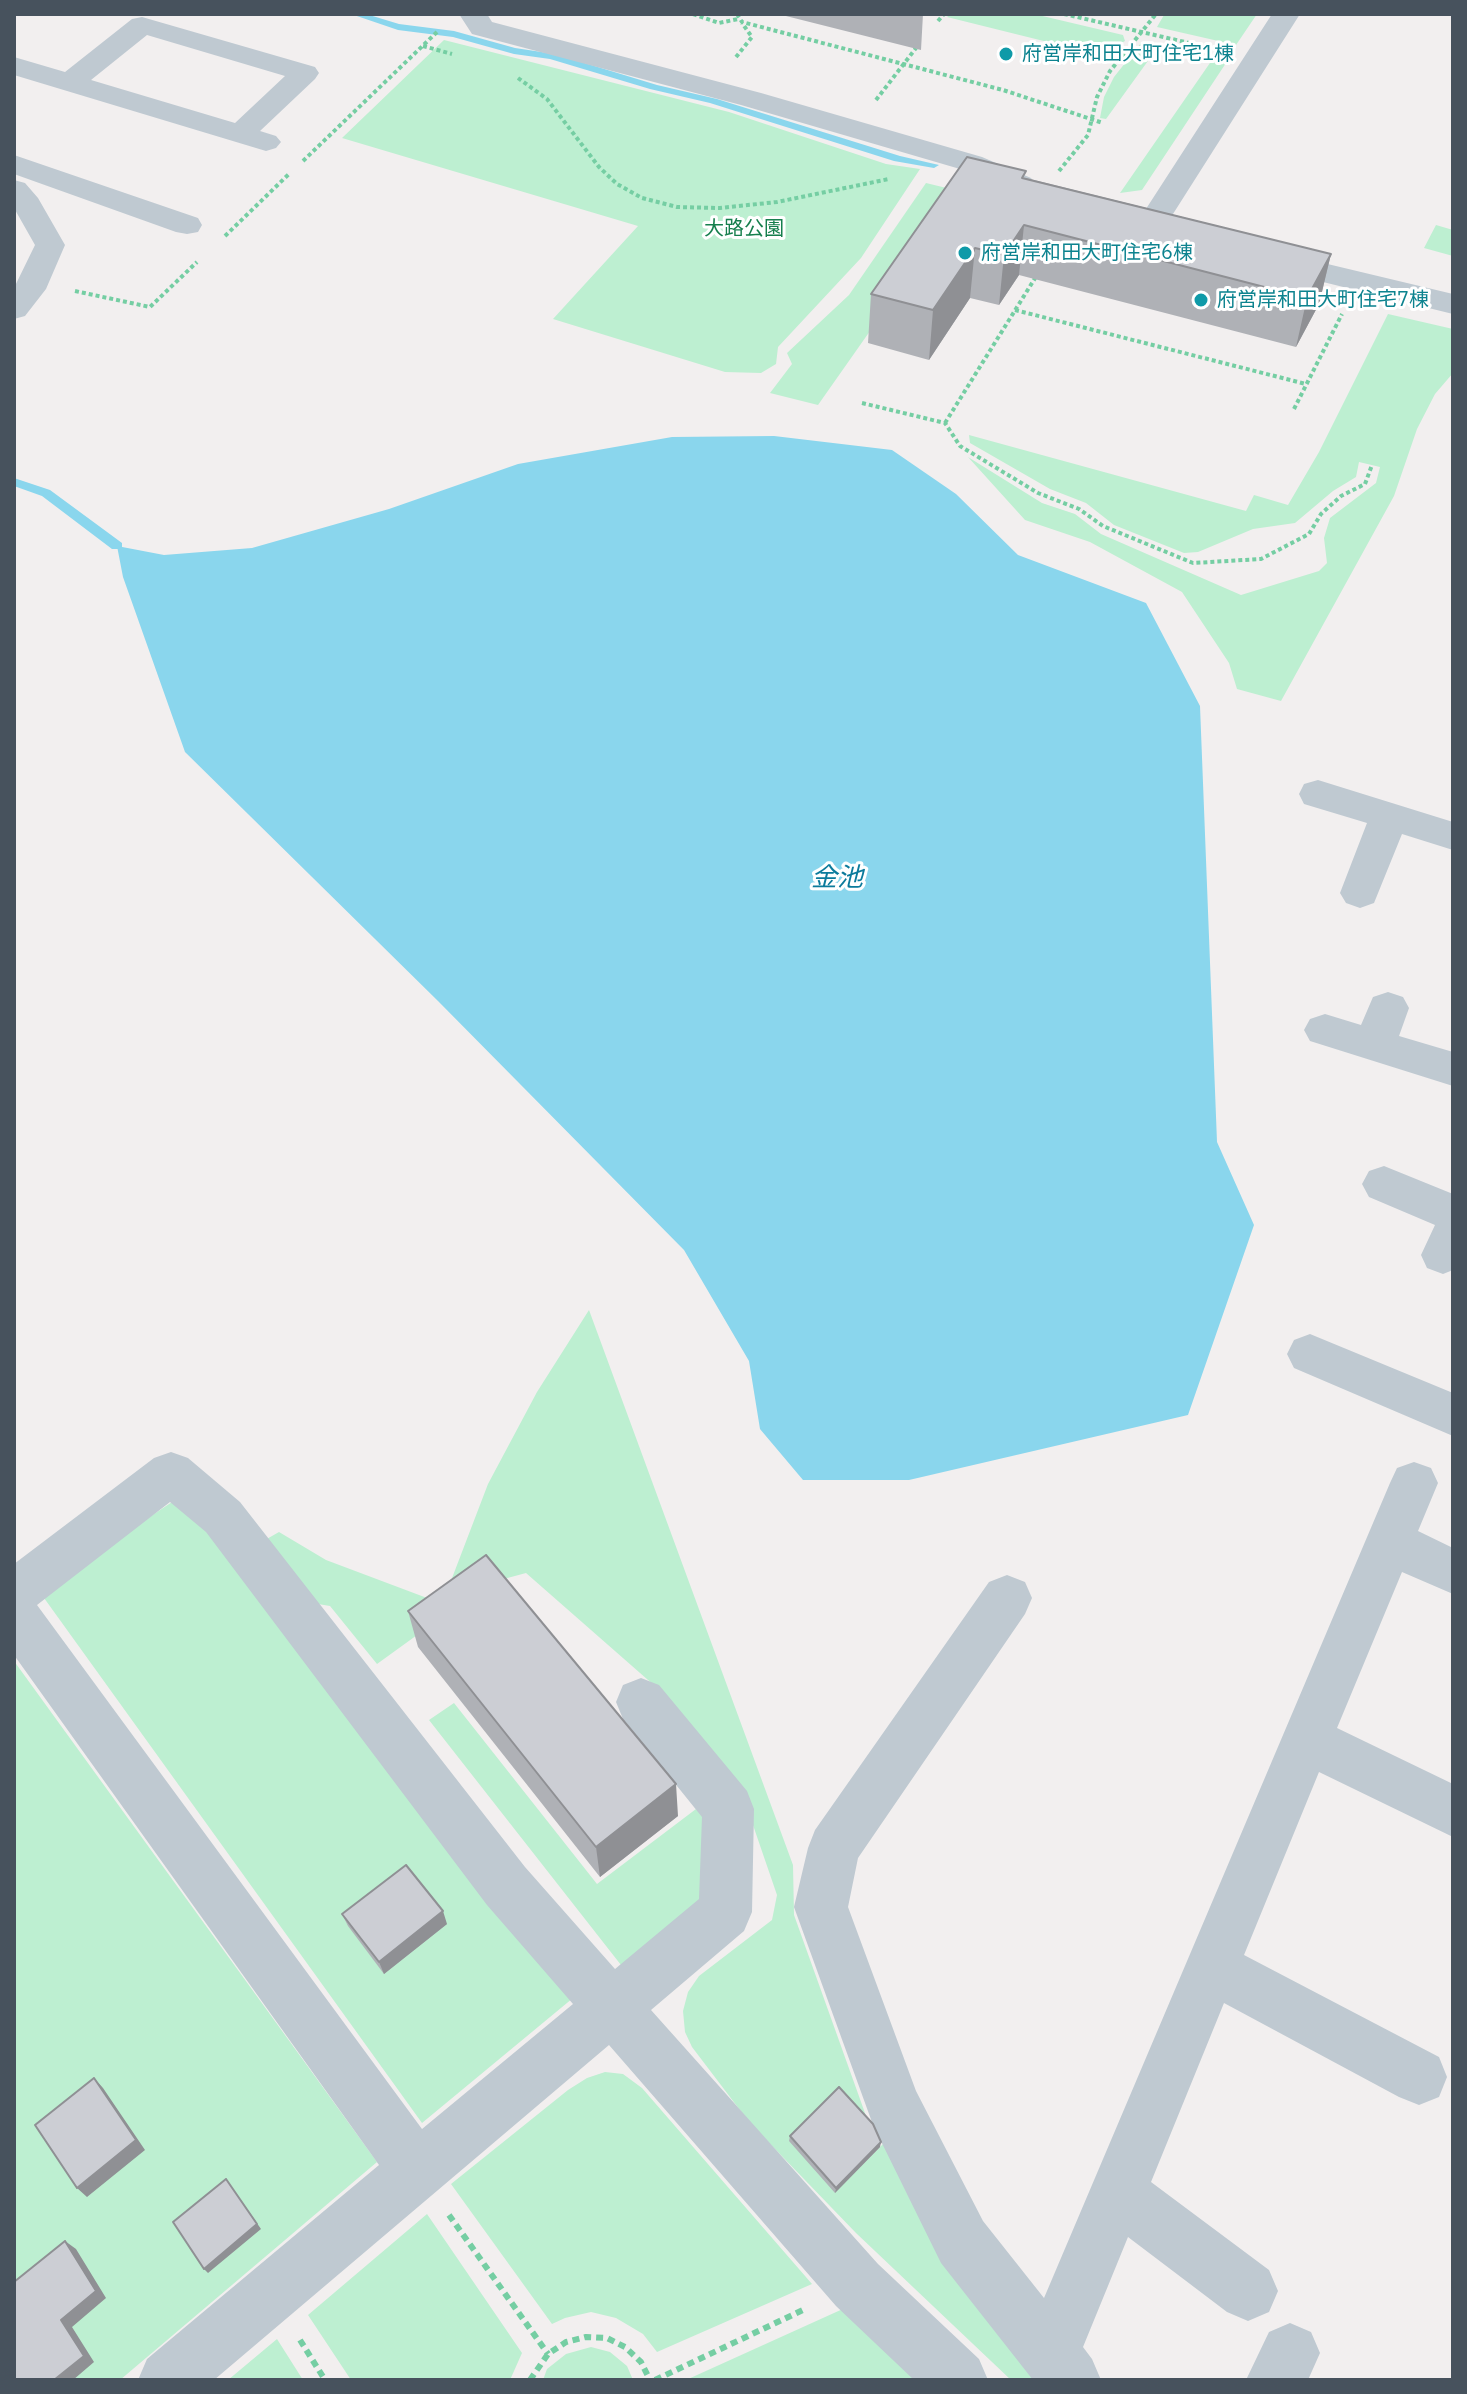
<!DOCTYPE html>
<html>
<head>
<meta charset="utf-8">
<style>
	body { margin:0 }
	#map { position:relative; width:1467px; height:2394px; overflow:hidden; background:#f2efef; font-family:"IBM Plex Sans",sans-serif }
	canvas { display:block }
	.frame { position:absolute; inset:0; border:16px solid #47525d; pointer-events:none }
</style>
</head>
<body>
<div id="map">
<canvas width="1467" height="2394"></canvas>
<div class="frame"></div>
</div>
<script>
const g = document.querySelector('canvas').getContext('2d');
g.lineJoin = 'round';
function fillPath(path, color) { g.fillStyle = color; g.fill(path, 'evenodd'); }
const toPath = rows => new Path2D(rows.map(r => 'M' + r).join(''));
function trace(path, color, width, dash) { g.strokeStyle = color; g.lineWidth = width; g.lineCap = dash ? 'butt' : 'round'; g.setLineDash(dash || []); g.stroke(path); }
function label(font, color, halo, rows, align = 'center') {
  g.font = font + ' "IBM Plex Sans","Noto Sans JP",sans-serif'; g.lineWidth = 6; g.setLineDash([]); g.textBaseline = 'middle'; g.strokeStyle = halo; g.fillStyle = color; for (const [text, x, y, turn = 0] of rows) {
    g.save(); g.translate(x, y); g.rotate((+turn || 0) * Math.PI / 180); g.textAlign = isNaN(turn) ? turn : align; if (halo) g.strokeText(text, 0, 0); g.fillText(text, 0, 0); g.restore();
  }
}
fillPath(toPath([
	[950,14,1034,14,1123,35,1125,41,1100,55,947,17],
	[1171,14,1257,14,1236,45,1157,27,1164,15],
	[444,40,729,112,886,164,920,169,861,258,778,347,776,364,761,373,725,372,553,319,638,226,342,138],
	[1141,43,1158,47,1106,119,1100,118,1104,97,1114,77],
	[1212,60,1226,63,1142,190,1120,193],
	[926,183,967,193,818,405,770,393,792,364,787,353,849,295],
	[1436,225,1453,230,1453,256,1424,248],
	[1388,314,1453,329,1453,373,1435,394,1417,429,1394,496,1281,701,1237,689,1229,663,1182,592,1090,542,1025,520,968,457,1042,503,1075,514,1101,534,1241,595,1319,571,1327,563,1324,538,1330,518,1376,483,1380,467,1359,462,1356,477,1333,491,1295,523,1253,529,1198,552,1184,553,1114,525,1086,503,1050,489,970,443,969,435,1246,511,1254,495,1288,505,1319,452],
	[589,1310,793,1865,794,1915,870,2127,835,2192,884,2143,1043,2380,1011,2380,856,2233,749,2122,692,2047,685,2032,683,2011,688,1992,699,1976,772,1920,777,1895,742,1793,656,1687,526,1573,489,1583,377,1664,330,1606,312,1603,265,1540,279,1532,326,1560,435,1601,444,1599,488,1484,537,1392],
	[181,1496,573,1998,422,2123,39,1591],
	[14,1661,377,2162,120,2380,73,2380,14,2299],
	[454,1703,597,1884,696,1809,709,1823,711,1896,621,1965,429,1720],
	[605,2072,623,2074,642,2088,812,2284,657,2352,643,2334,616,2318,591,2312,565,2318,552,2324,451,2184,568,2090,587,2078],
	[427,2214,522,2353,510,2380,351,2380,308,2315],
	[845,2308,923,2380,686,2380],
	[277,2339,303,2380,228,2380],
	[591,2347,610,2352,627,2366,633,2380,543,2380,547,2369,566,2354]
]), '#bdefd1');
fillPath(toPath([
	[774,436,892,450,956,494,1018,555,1146,603,1200,706,1217,1142,1254,1225,1188,1415,909,1480,803,1480,760,1429,749,1361,684,1250,438,1001,185,752,123,577,117,546,164,555,252,548,389,509,518,464,672,437]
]), '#8ad6ed');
fillPath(toPath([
	[351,14,366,14,399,24,454,31,515,48,555,54,657,85,717,99,900,156,939,165,934,168,894,161,710,103,650,89,550,59,514,54,453,37,398,30,351,14],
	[14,478,50,490,122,543,122,549,112,549,42,496,14,486,14,478]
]), '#8ad6ed');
trace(toPath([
	[693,14,719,23,738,19],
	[737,14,742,22,1003,90,1103,123],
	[1064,14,1215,49],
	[938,21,944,14],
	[423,46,452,54],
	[736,57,752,37,742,23],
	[518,78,547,99,599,167,617,184,642,198,677,207,720,208,777,202,889,179],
	[876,100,916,48],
	[303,161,437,32],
	[1059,171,1088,135,1097,97,1110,71,1156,14],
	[225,236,290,173],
	[75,291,150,307,197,262],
	[1015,310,1306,384],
	[862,403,945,423,960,446,1038,493,1079,509,1103,526,1193,563,1261,559,1309,534,1321,514,1341,496,1365,484,1372,465],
	[1294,409,1342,314],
	[945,423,1037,275]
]), '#75cea3', 4, [4, 3]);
trace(toPath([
	[449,2215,548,2354],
	[300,2340,325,2380],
	[530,2380,548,2354,566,2342,586,2337,607,2338,625,2347,641,2362,650,2380],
	[655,2380,803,2310]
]), '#75cea3', 6, [7, 5]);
fillPath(toPath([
	[459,14,487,14,492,22,761,93,982,157,1031,178,1035,184,1031,190,1020,193,1009,190,960,169,741,105,472,34,459,14],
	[1272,14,1300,14,1159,236,1148,238,1137,236,1133,229,1272,14],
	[142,17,315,67,319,73,315,79,260,131,276,136,281,142,276,148,266,151,256,148,14,75,14,57,65,72,132,19,142,17],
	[147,35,285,76,235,123,91,80,147,35],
	[14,155,198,218,202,225,198,232,187,234,176,232,14,174,14,155],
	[14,180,25,183,38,198,65,245,46,289,25,316,14,319,14,288,35,245,14,208,14,180],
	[1269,250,1453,294,1453,314,1258,266,1253,259,1258,252,1269,250],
	[1318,780,1453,822,1453,850,1402,834,1374,903,1360,908,1346,903,1340,893,1367,823,1304,804,1299,794,1304,784,1318,780],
	[1388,992,1403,997,1409,1008,1399,1036,1453,1052,1453,1086,1310,1041,1304,1030,1310,1019,1325,1014,1361,1025,1373,997,1388,992],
	[1384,1166,1453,1194,1453,1270,1443,1274,1427,1268,1421,1255,1435,1225,1369,1197,1362,1184,1369,1171,1384,1166],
	[1310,1334,1453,1393,1453,1436,1294,1368,1287,1354,1294,1340,1310,1334],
	[171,1452,188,1458,240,1502,525,1867,615,1969,699,1899,702,1817,623,1719,616,1702,623,1685,641,1678,659,1685,747,1791,754,1809,752,1912,744,1931,651,2010,878,2264,979,2359,988,2380,914,2380,836,2306,609,2045,214,2380,138,2380,147,2359,379,2165,14,1655,14,1564,154,1458,171,1452],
	[170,1502,206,1532,487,1905,573,2004,422,2129,37,1605,170,1502],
	[1414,1462,1431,1468,1438,1483,1418,1531,1453,1548,1453,1594,1402,1572,1337,1728,1453,1784,1453,1837,1319,1772,1244,1955,1439,2057,1447,2077,1439,2097,1419,2105,1399,2097,1224,2003,1151,2182,1269,2270,1278,2291,1269,2312,1248,2321,1227,2312,1128,2237,1083,2347,1092,2359,1101,2380,1033,2380,941,2263,873,2125,794,1907,808,1848,815,1830,989,1582,1007,1575,1025,1582,1032,1598,1025,1614,858,1858,848,1907,916,2091,983,2221,1044,2298,1390,1483,1397,1468,1414,1462],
	[1290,2323,1311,2332,1320,2353,1308,2380,1246,2380,1269,2332,1290,2323]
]), '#bfc9d1');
fillPath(toPath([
	[778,14,923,14,921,50],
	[1026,178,1331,254,1319,304,1296,347,1019,275,999,305,970,298,929,360,868,343,871,294],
	[408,1611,678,1816,600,1877,418,1647],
	[342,1914,447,1924,384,1974,348,1926],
	[790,2136,880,2147,835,2193,789,2141]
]), '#afb1b6');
fillPath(toPath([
	[1024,225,1019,275,999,305,1004,255],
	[975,248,970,298,929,360,933,310],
	[1331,254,1319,304,1296,347,1307,298],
	[676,1784,678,1816,600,1877,596,1847],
	[443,1911,447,1924,384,1974,379,1962],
	[94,2078,103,2088,145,2150,87,2197,77,2188],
	[881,2142,880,2147,835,2193,836,2188],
	[226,2179,261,2229,208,2273,204,2269],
	[65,2241,76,2249,106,2298,72,2327,94,2362,73,2380,54,2380,61,2320]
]), '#8f9094');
const building = toPath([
	[967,157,1026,171,1022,178,1331,254,1307,298,1024,225,1004,255,975,248,933,310,871,294,967,157],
	[486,1555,676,1784,596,1847,408,1611,486,1555],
	[406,1865,443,1911,379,1962,342,1914,406,1865],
	[94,2078,136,2140,77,2188,35,2125,94,2078],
	[839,2087,873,2124,881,2142,836,2188,790,2136,839,2087],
	[226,2179,257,2224,204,2269,173,2222,226,2179],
	[65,2241,96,2291,61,2320,84,2356,54,2380,14,2380,14,2282,65,2241]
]);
fillPath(building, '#ccced4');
trace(building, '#8f9094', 2);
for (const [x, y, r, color] of [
	[1006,54,8,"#0f9aa8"],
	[965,253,8,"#0f9aa8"],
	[1201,300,8,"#0f9aa8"]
]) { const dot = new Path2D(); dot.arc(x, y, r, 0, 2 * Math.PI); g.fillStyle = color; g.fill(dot); trace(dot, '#fff', 3); }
label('20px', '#0d838f', '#fff', [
	["府営岸和田大町住宅1棟",1022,54],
	["府営岸和田大町住宅6棟",981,253],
	["府営岸和田大町住宅7棟",1217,300]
], 'left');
label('20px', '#167f4d', '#fff', [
	["大路公園",744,229]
]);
label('italic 26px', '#0c7b9c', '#fff', [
	["金池",837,878]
]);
</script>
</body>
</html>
